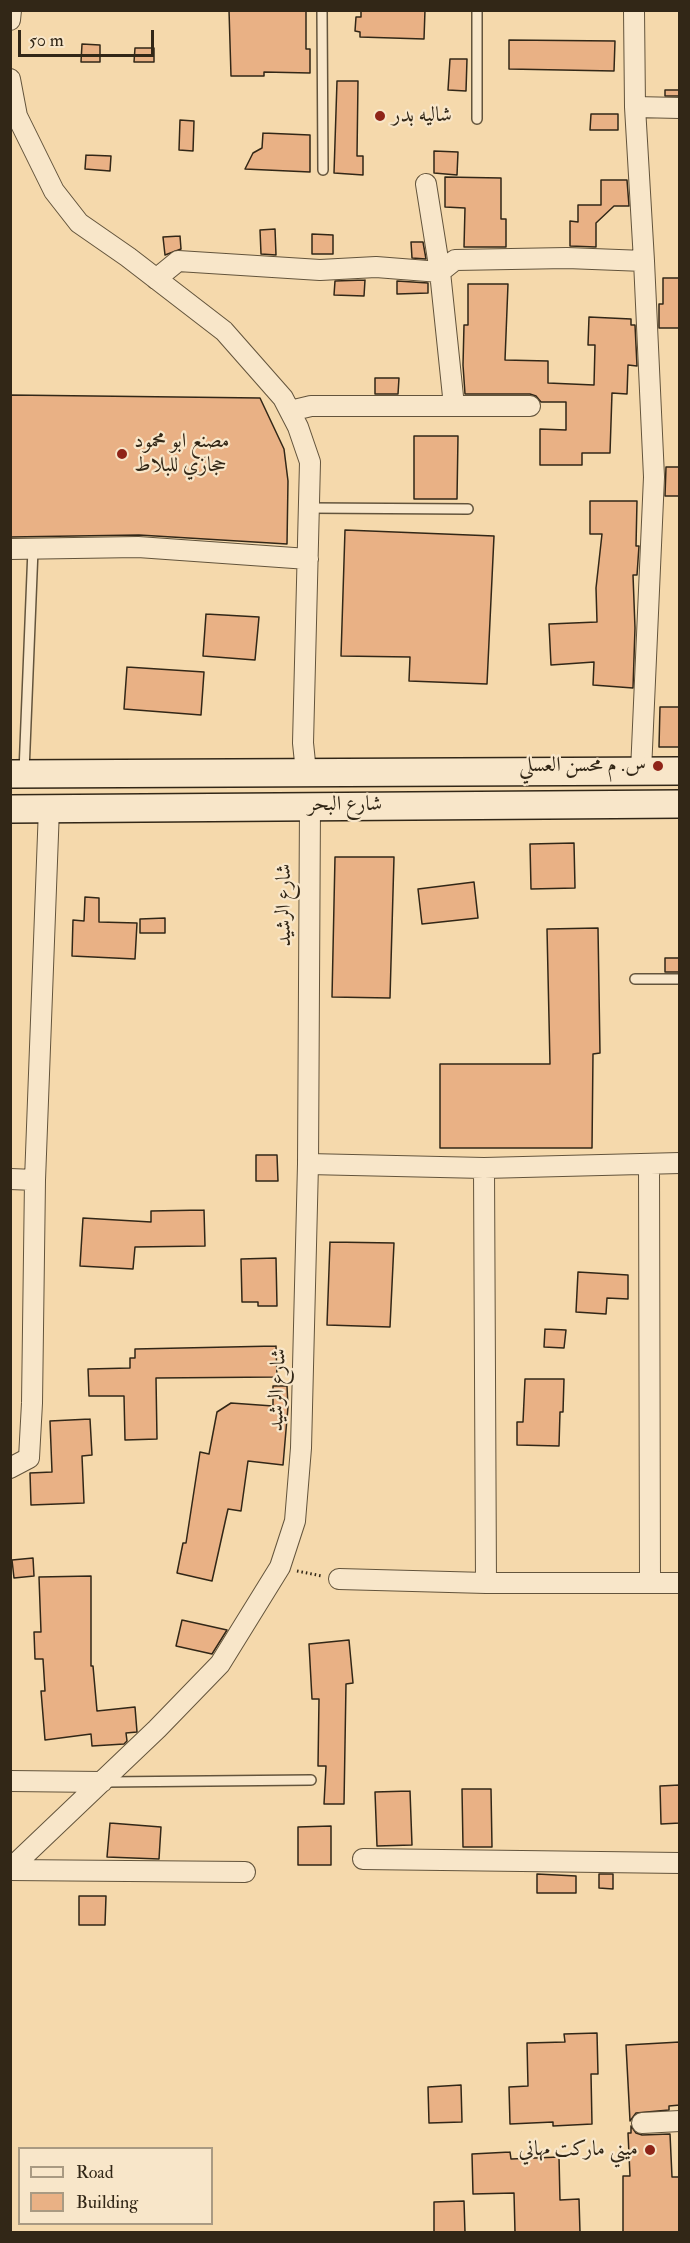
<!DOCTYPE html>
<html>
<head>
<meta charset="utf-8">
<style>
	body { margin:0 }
	#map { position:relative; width:690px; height:2243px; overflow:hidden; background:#f5d9ac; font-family:"IM FELL Double Pica",serif }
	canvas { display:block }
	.frame { position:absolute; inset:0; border:12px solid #322717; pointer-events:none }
	.legend { position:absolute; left:18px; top:2147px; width:195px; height:78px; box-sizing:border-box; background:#f8e6c9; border:2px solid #a99a82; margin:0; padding:8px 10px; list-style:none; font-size:18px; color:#322717 }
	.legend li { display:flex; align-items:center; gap:12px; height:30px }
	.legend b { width:30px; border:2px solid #a99a82 }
	.scale { position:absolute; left:18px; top:30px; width:136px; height:27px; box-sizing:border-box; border:3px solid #322717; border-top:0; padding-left:8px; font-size:18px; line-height:21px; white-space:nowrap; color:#322717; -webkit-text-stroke:4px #f8e6c9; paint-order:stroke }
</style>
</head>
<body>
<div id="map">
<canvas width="690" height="2243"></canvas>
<div class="frame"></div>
<ul class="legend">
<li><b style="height:8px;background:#f8e6c9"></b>Road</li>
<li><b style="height:16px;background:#e9b185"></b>Building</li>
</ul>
<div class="scale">50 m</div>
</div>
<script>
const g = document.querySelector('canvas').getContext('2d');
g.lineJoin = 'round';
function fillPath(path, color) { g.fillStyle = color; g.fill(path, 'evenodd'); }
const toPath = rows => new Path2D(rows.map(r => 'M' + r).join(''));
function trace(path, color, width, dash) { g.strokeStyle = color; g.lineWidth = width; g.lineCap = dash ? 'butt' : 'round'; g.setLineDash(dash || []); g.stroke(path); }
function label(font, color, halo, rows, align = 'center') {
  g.font = font + ' "IM FELL Double Pica",Amiri,serif'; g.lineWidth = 4.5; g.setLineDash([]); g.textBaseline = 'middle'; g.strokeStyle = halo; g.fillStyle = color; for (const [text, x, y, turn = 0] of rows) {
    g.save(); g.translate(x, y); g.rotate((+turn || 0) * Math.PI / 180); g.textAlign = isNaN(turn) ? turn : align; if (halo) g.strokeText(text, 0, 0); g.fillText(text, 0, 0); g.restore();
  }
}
const building = toPath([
	[229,10,306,10,306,49,310,49,310,73,264,72,264,76,231,76,229,10],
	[361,10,425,10,424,39,360,37,360,32,355,31,356,17,361,17,361,10],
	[509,40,615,41,614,71,509,69,509,40],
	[82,44,100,45,100,62,81,62,82,44],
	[135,48,154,48,154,62,134,62,135,48],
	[450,59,467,59,466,91,448,90,450,59],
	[337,81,358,81,357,156,363,156,363,175,334,173,337,81],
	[665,90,679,90,679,96,665,96,665,90],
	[591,114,618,114,618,130,590,130,591,114],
	[180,120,194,121,193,151,179,150,180,120],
	[263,133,310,135,310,172,245,169,253,153,262,148,263,133],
	[434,151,458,152,457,175,434,173,434,151],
	[86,155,111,156,110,171,85,169,86,155],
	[445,177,501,178,501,219,506,219,506,247,464,247,465,208,445,207,445,177],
	[601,180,627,180,629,206,614,206,596,223,596,247,570,246,570,221,578,222,578,205,601,205,601,180],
	[275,229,276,255,261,254,260,230,275,229],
	[312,234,333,235,333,254,312,254,312,234],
	[180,236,181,249,165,255,163,237,180,236],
	[411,242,423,242,426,259,412,258,411,242],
	[663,278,680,278,680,328,659,328,659,304,663,304,663,278],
	[365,280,364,296,334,295,335,281,365,280],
	[397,281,428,283,428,293,397,294,397,281],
	[468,284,508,284,505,360,548,361,548,383,594,385,595,345,588,345,589,317,631,319,631,325,635,325,637,366,628,365,627,394,612,393,610,453,582,453,582,465,540,465,540,429,566,430,566,402,541,402,536,396,530,394,465,394,463,365,464,325,468,325,468,284],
	[375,378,399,378,398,394,375,394,375,378],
	[10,395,260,398,284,449,288,481,287,544,139,535,10,537,10,395],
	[414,436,458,436,457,499,414,499,414,436],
	[666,467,680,467,680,496,665,496,666,467],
	[590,501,637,501,636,546,639,546,637,575,633,575,635,628,633,688,593,685,594,662,551,665,549,624,597,622,596,588,602,534,590,534,590,501],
	[345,530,494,536,487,684,409,681,410,657,341,656,345,530],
	[206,614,259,617,255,660,203,656,206,614],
	[127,667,204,672,201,715,124,709,127,667],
	[660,707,680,707,680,747,659,747,660,707],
	[574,843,575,888,531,889,530,844,574,843],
	[335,857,394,857,390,998,332,997,335,857],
	[474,882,478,918,422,924,418,889,474,882],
	[85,897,99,898,99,922,137,923,135,959,72,956,73,920,84,921,85,897],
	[165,918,165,933,140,933,140,919,165,918],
	[598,928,600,1053,593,1054,592,1148,440,1148,440,1064,550,1064,547,929,598,928],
	[665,958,680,958,680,972,665,972,665,958],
	[256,1155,277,1155,278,1181,256,1181,256,1155],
	[204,1210,205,1246,135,1247,133,1269,80,1266,83,1218,151,1222,151,1211,204,1210],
	[330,1242,394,1243,390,1327,327,1325,330,1242],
	[276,1258,277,1306,258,1306,258,1302,242,1302,241,1259,276,1258],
	[578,1272,628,1275,628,1299,607,1298,606,1314,576,1312,578,1272],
	[545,1329,566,1330,564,1348,544,1347,545,1329],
	[276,1346,277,1377,156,1378,157,1439,125,1440,124,1396,89,1396,88,1369,130,1368,130,1358,135,1358,135,1349,276,1346],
	[525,1379,564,1379,563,1412,560,1412,559,1446,517,1445,517,1422,523,1422,525,1379],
	[273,1386,287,1386,288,1407,283,1465,248,1461,241,1511,228,1509,212,1581,177,1573,183,1543,186,1543,200,1452,209,1454,217,1412,231,1403,273,1406,273,1386],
	[90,1419,92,1455,82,1456,84,1503,31,1505,30,1473,52,1472,50,1421,90,1419],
	[33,1558,34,1576,14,1578,12,1560,33,1558],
	[91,1576,91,1666,93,1666,97,1711,135,1707,137,1732,126,1733,127,1741,124,1744,92,1746,91,1734,45,1740,41,1691,45,1691,43,1659,35,1659,34,1632,41,1632,39,1577,91,1576],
	[182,1620,227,1630,212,1654,176,1646,182,1620],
	[349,1640,353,1683,346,1684,344,1804,324,1804,326,1766,318,1766,319,1699,312,1699,309,1644,349,1640],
	[680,1785,680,1823,661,1824,660,1786,680,1785],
	[462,1789,491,1789,492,1847,463,1847,462,1789],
	[410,1791,412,1845,377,1846,375,1792,410,1791],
	[110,1823,161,1827,159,1859,107,1857,110,1823],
	[331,1826,331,1865,298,1865,298,1827,331,1826],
	[537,1874,576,1876,576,1893,537,1893,537,1874],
	[599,1874,613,1874,613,1889,599,1888,599,1874],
	[79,1896,106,1896,105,1925,79,1925,79,1896],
	[597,2033,598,2074,591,2074,592,2124,553,2126,553,2122,510,2124,509,2087,528,2086,527,2043,565,2042,564,2034,597,2033],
	[680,2042,680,2105,669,2106,669,2110,636,2113,630,2121,626,2045,680,2042],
	[461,2085,462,2122,429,2123,428,2087,461,2085],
	[631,2126,636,2133,642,2135,670,2134,672,2177,680,2177,680,2232,623,2232,623,2176,630,2176,628,2133,631,2133,631,2126],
	[510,2152,511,2159,559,2157,560,2200,579,2199,580,2232,515,2232,514,2193,473,2194,472,2154,510,2152],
	[464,2201,465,2232,434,2232,434,2202,464,2201]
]);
fillPath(building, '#e9b185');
trace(building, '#322717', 1.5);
const service = toPath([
	[322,10,323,170],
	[477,10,477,119],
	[309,508,468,509],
	[24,772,33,549],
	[635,979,680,979],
	[106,1782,311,1780]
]);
const minor = toPath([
	[10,20,11,10],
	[10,79,17,116,54,191,79,223,128,257,224,331,283,398,298,427,310,462,303,743,306,772],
	[635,107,680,108],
	[426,184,440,272,454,406],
	[156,279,178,261,320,270,376,267,440,272,455,260,567,258,644,261,635,107,634,10],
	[290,411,311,406,530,406],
	[10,549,138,547,308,559],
	[641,771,654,477,644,261],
	[308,1164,484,1168,680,1163],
	[649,1164,650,1583],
	[484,1168,486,1583],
	[10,1179,35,1180],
	[10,1468,29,1458,32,1403,35,1180,49,808],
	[339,1579,486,1583,680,1583],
	[10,1781,102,1782],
	[363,1859,680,1863],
	[10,1869,157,1729,220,1664,280,1567,295,1521,301,1448,308,1164,310,805],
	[10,1870,245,1872],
	[642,2123,680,2121]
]);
const secondary = toPath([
	[10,774,680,771],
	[10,809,680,804]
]);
trace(service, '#63543c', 12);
trace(minor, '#63543c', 22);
trace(secondary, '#322717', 30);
trace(toPath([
	[297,1571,322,1576]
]), '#322717', 3, [1.5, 3]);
trace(service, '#f8e6c9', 9);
trace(minor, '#f8e6c9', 20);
trace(secondary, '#f8e6c9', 27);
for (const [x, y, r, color] of [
	[380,116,6,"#8f2418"],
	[122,454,6,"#8f2418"],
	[658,766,6,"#8f2418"],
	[650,2150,6,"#8f2418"]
]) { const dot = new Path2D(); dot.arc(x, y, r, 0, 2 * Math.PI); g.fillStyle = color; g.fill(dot); trace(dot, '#f8e6c9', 2); }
label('21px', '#322717', '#f8e6c9', [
	["شاليه بدر",392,116],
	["مصنع ابو محمود",134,442],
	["حجازي للبلاط",134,466],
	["س. م محسن العسلي",646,766,"right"],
	["ميني ماركت مهاني",638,2150,"right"]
], 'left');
label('21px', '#322717', '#f8e6c9', [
	["شارع البحر",345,805],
	["شارع الرشيد",285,905,-90],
	["شارع الرشيد",279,1390,-88]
]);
</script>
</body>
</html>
